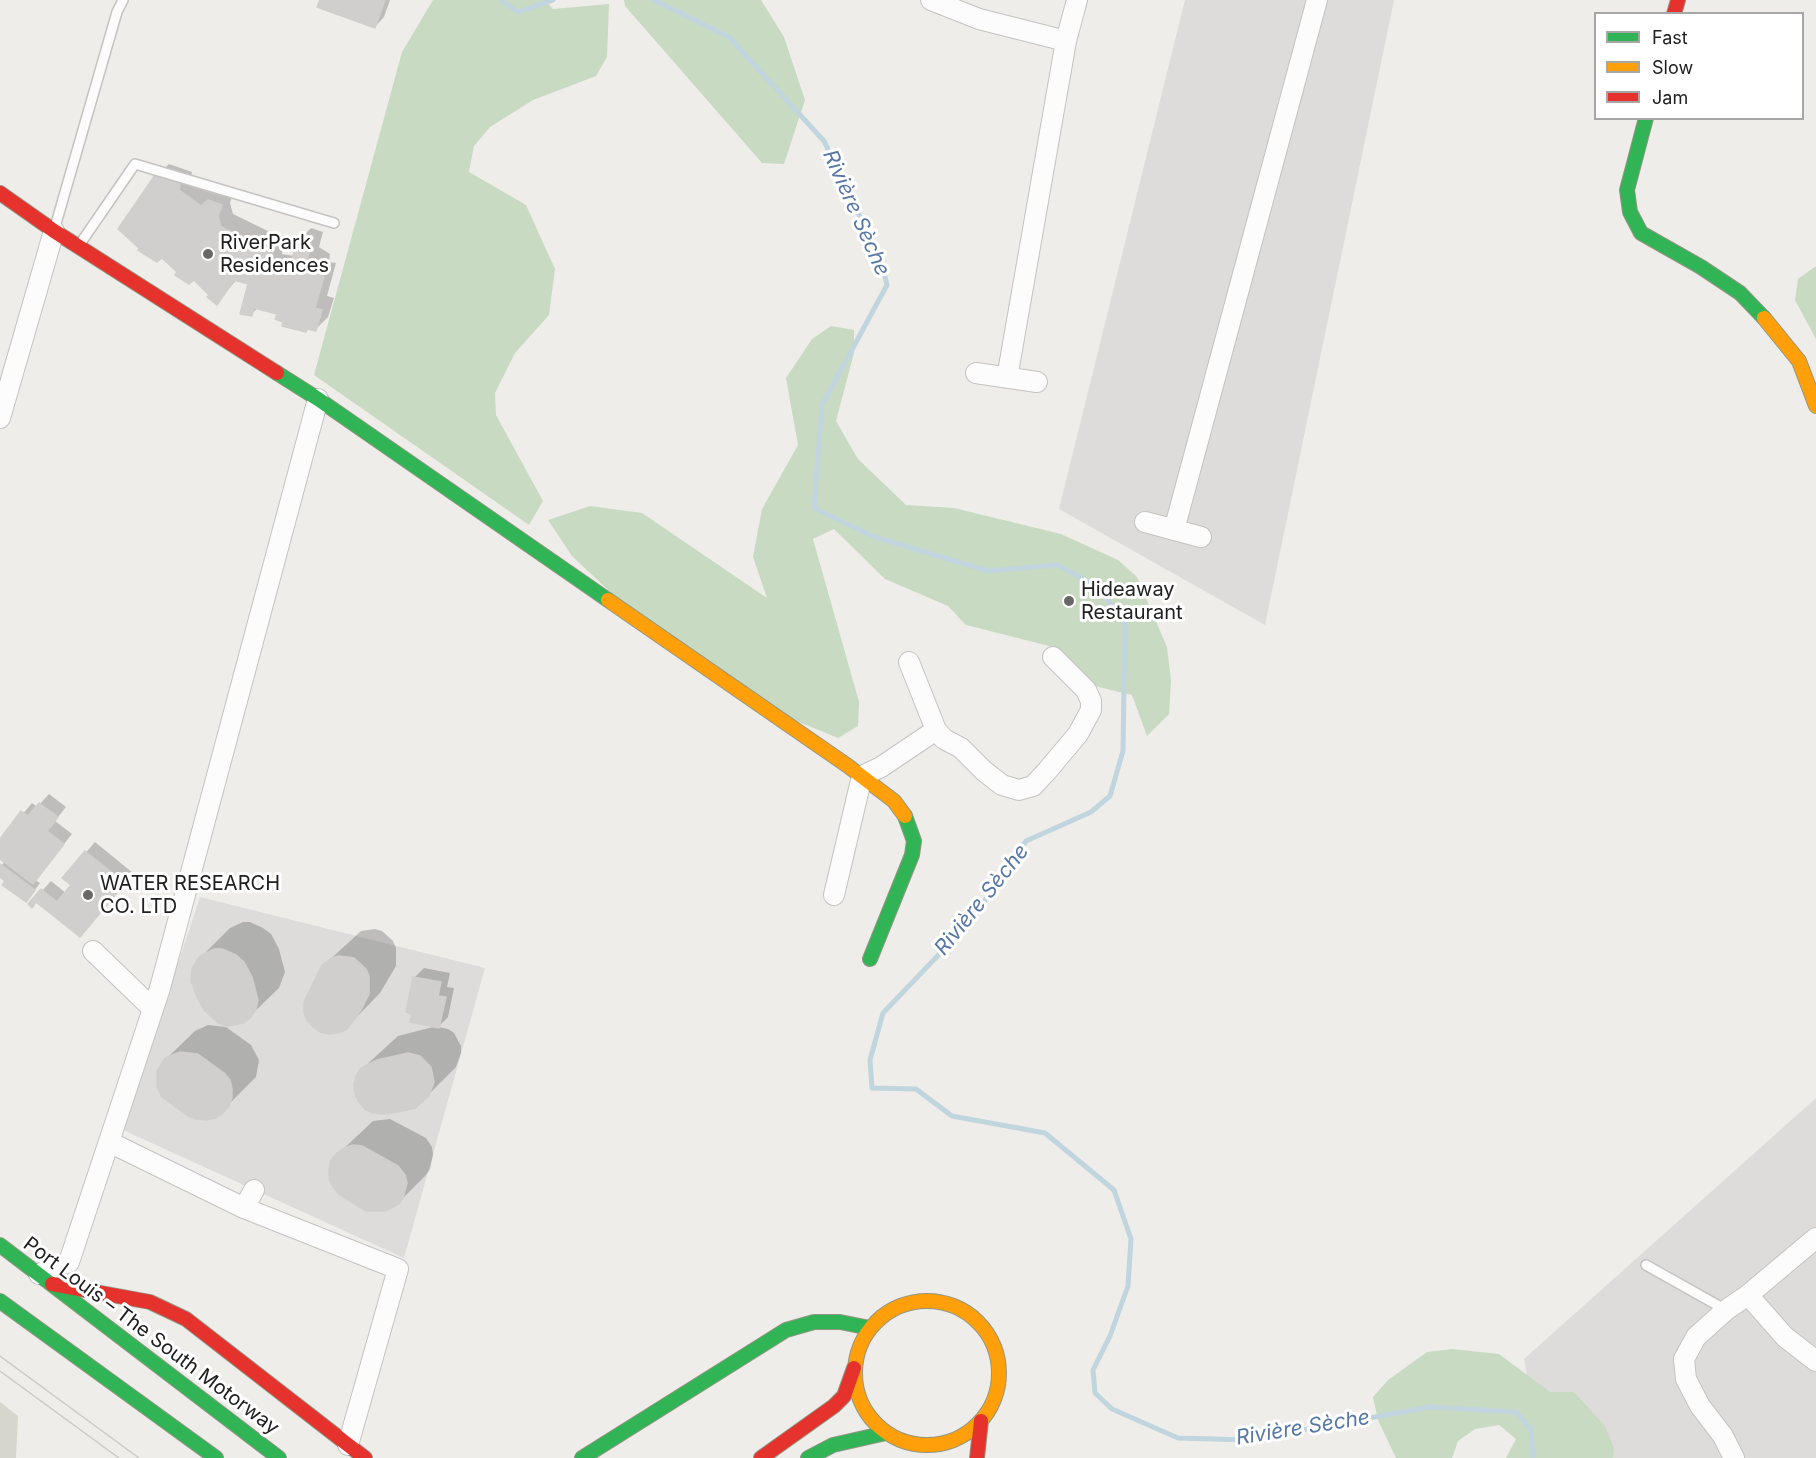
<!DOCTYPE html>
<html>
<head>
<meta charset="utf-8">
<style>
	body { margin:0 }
	#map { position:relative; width:1816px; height:1458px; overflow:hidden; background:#eeedea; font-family:Inter,sans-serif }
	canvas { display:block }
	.legend { position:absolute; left:1594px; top:12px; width:210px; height:108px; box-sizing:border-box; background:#fff; border:2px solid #a6a6a6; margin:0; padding:8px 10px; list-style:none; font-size:18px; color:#202020 }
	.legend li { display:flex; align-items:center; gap:12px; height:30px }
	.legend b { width:30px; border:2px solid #a6a6a6 }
</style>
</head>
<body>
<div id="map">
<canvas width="1816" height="1458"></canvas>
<ul class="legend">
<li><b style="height:8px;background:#30b455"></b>Fast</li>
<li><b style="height:8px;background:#ff9f0a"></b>Slow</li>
<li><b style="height:8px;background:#e5322d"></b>Jam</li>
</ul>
</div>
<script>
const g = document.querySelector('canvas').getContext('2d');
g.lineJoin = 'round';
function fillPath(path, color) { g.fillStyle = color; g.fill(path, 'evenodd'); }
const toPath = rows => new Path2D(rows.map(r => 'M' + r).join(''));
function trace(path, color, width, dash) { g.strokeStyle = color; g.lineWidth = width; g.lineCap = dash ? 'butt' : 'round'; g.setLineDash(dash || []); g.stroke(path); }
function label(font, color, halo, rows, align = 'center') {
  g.font = font + ' Inter,sans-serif'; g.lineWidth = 6; g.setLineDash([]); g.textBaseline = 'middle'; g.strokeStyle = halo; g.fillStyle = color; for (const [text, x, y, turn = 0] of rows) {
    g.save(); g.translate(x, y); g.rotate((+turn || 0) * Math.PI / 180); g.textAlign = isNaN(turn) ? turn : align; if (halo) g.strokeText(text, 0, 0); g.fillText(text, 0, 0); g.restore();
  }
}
fillPath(toPath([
	[1185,0,1394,0,1265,625,1059,509],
	[200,897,485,968,404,1258,123,1130],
	[1816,1098,1816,1458,1542,1458,1524,1359]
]), '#dddcdb');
fillPath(toPath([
	[0,1402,18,1416,16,1458,0,1458]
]), '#d6d6cc');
fillPath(toPath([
	[433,0,545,0,553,9,609,4,607,57,596,76,533,100,490,127,474,146,469,172,526,205,555,269,549,315,515,353,495,393,496,415,543,501,529,525,314,375,402,52],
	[624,0,761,0,784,37,805,100,784,164,762,163,625,6],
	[1816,266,1816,339,1795,300,1798,279],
	[831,326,854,330,854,353,836,421,858,459,906,505,954,508,1061,534,1118,560,1137,577,1167,647,1171,680,1169,714,1147,736,1132,695,1086,684,1057,648,966,625,948,606,885,579,834,529,813,539,859,702,858,726,838,738,794,720,622,603,572,556,548,520,590,506,642,513,767,598,753,557,762,509,798,445,786,378,812,339],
	[1452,1349,1499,1354,1550,1392,1574,1392,1605,1426,1614,1448,1613,1458,1506,1458,1516,1439,1499,1425,1475,1429,1458,1441,1452,1458,1396,1458,1378,1420,1373,1397,1388,1380,1427,1352]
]), '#c9dac2');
fillPath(toPath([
	[322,0,390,0,384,17,375,27],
	[169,164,192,172,191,177,214,194,222,188,233,193,230,203,233,214,274,234,285,236,282,254,294,256,299,240,311,228,323,232,319,247,330,254,329,262,336,263,327,296,334,298,328,317,315,330,285,321,279,313,258,308,251,314,250,283,237,279,217,303,212,294,194,278,179,272,156,176],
	[49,794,66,807,55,821,72,834,35,880,40,883,31,895,0,875,0,867,5,861,0,857,0,841,32,803,37,807],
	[95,842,133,873,89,926,37,900,30,904,51,881,66,893,73,885,64,878],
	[243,922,250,922,263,928,271,934,279,949,285,972,279,988,250,1016,201,957,230,928],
	[375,929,382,931,393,941,396,948,396,966,380,993,346,1028,323,966,361,931],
	[424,968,450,973,447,987,454,988,448,1017,438,1027,448,1029,454,1033,461,1046,461,1053,456,1067,428,1095,362,1069,398,1036,437,1026,415,977],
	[208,1025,226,1027,251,1045,259,1060,256,1077,228,1105,166,1059,195,1031],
	[390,1119,426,1138,432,1147,433,1155,430,1169,426,1175,398,1203,338,1154,373,1121]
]), '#0003');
trace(toPath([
	[501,0,518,12,553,0],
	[654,0,729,37,824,141,882,263,887,285,822,405,814,508,872,536,988,571,1057,565,1098,587,1125,624,1123,751,1110,796,1091,812,1026,841,970,922,883,1013,870,1060,872,1088,916,1089,952,1116,1045,1133,1114,1190,1131,1239,1128,1286,1110,1336,1093,1370,1095,1393,1112,1409,1178,1438,1248,1440,1430,1407,1516,1412,1531,1429,1533,1458]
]), '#c0d5dd', 5);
const building = toPath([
	[320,0,385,0,375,28,317,7,320,0],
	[155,175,180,184,179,190,201,206,208,200,222,205,218,216,221,227,261,246,273,249,270,266,288,270,298,240,311,244,307,260,319,267,317,274,324,276,315,308,322,310,316,331,307,329,306,332,282,326,283,322,275,319,277,314,254,308,252,316,240,314,248,284,234,280,217,305,207,297,209,295,194,280,189,284,175,275,177,272,162,258,157,262,138,250,139,248,118,229,155,175],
	[39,803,58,817,47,831,64,844,33,884,0,859,0,839,21,811,28,816,39,803],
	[85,851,125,883,80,937,36,902,32,908,28,904,41,889,57,902,71,885,62,878,85,851],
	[0,864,35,890,26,902,2,885,5,881,0,877,0,864],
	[214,949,222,949,236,955,244,962,252,977,258,1000,256,1009,251,1017,244,1023,227,1026,218,1023,204,1010,197,997,191,981,192,969,200,956,214,949],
	[339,956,354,958,366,969,369,976,369,994,361,1010,347,1029,338,1033,329,1034,320,1032,313,1027,307,1020,304,1012,304,1002,322,965,332,958,339,956],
	[413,977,441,982,438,996,446,997,439,1028,410,1022,412,1014,406,1012,413,977],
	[180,1052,198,1054,224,1073,230,1080,232,1089,232,1098,229,1106,223,1113,215,1118,206,1120,197,1119,188,1116,162,1097,157,1086,157,1071,165,1058,180,1052],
	[408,1053,420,1056,431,1067,434,1082,429,1096,415,1108,398,1112,383,1114,373,1113,365,1109,359,1102,355,1094,354,1085,356,1076,361,1068,377,1060,408,1053],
	[353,1145,362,1146,398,1166,405,1175,407,1183,403,1198,399,1204,385,1211,366,1211,339,1194,333,1187,329,1179,329,1169,331,1160,337,1153,344,1148,353,1145]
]);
fillPath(building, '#d1cfcd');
trace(building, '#d1cfcc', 1.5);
const lane = toPath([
	[55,227,117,12,123,0],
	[80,244,135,164,334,223],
	[1646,1265,1726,1310]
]);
const street = toPath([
	[931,0,979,19,1066,41],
	[976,373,1037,382],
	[1007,378,1066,41,1077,0],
	[0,418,54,231],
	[1145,522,1201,537],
	[1174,530,1317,0],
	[909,662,936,730,944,739,961,748,984,771,1002,785,1019,790,1033,786,1047,771,1078,734,1091,710,1091,701,1086,690,1053,657],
	[834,895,862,776,881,767,936,730],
	[93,951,153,1009],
	[109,1142,244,1208,254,1190],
	[244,1208,398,1269,348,1445],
	[39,1274,69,1262,160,988,318,399],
	[1748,1295,1785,1337,1816,1361],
	[1734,1458,1723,1436,1700,1406,1686,1379,1684,1359,1696,1337,1726,1310,1748,1295,1816,1238]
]);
const fast = toPath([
	[1646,118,1627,190,1630,212,1641,233,1701,267,1740,293,1764,318],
	[277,373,318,399,608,600],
	[870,959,912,855,914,841,905,816],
	[0,1245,279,1458],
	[0,1301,216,1458],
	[582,1458,786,1330,814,1322,840,1322,870,1328],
	[808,1458,833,1445,886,1433]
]);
const slow = toPath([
	[1764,318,1799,361,1816,406],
	[608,600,848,766,894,801,905,816],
	'855 1373a72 72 0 1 1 144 0a72 72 0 1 1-144 0Z'
]);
const jam = toPath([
	[1674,14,1678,0],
	[0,193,54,231,277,373],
	[52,1284,150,1302,186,1319,365,1458],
	[761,1458,834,1406,844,1396,854,1368],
	[977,1458,981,1421]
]);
trace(lane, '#c4c3c2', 12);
trace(street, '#c4c3c2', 22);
trace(fast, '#939684', 16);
trace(slow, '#939684', 16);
trace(jam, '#939684', 16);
trace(lane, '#fcfcfc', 9);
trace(street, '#fcfcfc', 20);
trace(fast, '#30b455', 14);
trace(slow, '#ff9f0a', 14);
trace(jam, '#e5322d', 14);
trace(toPath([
	[0,1356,139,1458],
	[0,1371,119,1458]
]), '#cbcbcb', 1.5);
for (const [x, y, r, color] of [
	[208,254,6,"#686867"],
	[1069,601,6,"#686867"],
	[88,895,6,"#686867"]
]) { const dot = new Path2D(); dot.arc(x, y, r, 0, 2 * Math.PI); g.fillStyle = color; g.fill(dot); trace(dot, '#fff', 2); }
label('20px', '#202020', '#fff', [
	["RiverPark",220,243],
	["Residences",220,266],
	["Hideaway",1081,590],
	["Restaurant",1081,613],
	["WATER RESEARCH",100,884],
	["CO. LTD",100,907]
], 'left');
label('20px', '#202020', '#fff', [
	["Port Louis – The South Motorway",151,1336,37]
]);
label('italic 21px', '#5778a6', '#fff', [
	["Rivière Sèche",856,213,66],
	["Rivière Sèche",982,900,-51],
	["Rivière Sèche",1303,1428,-9]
]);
</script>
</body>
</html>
